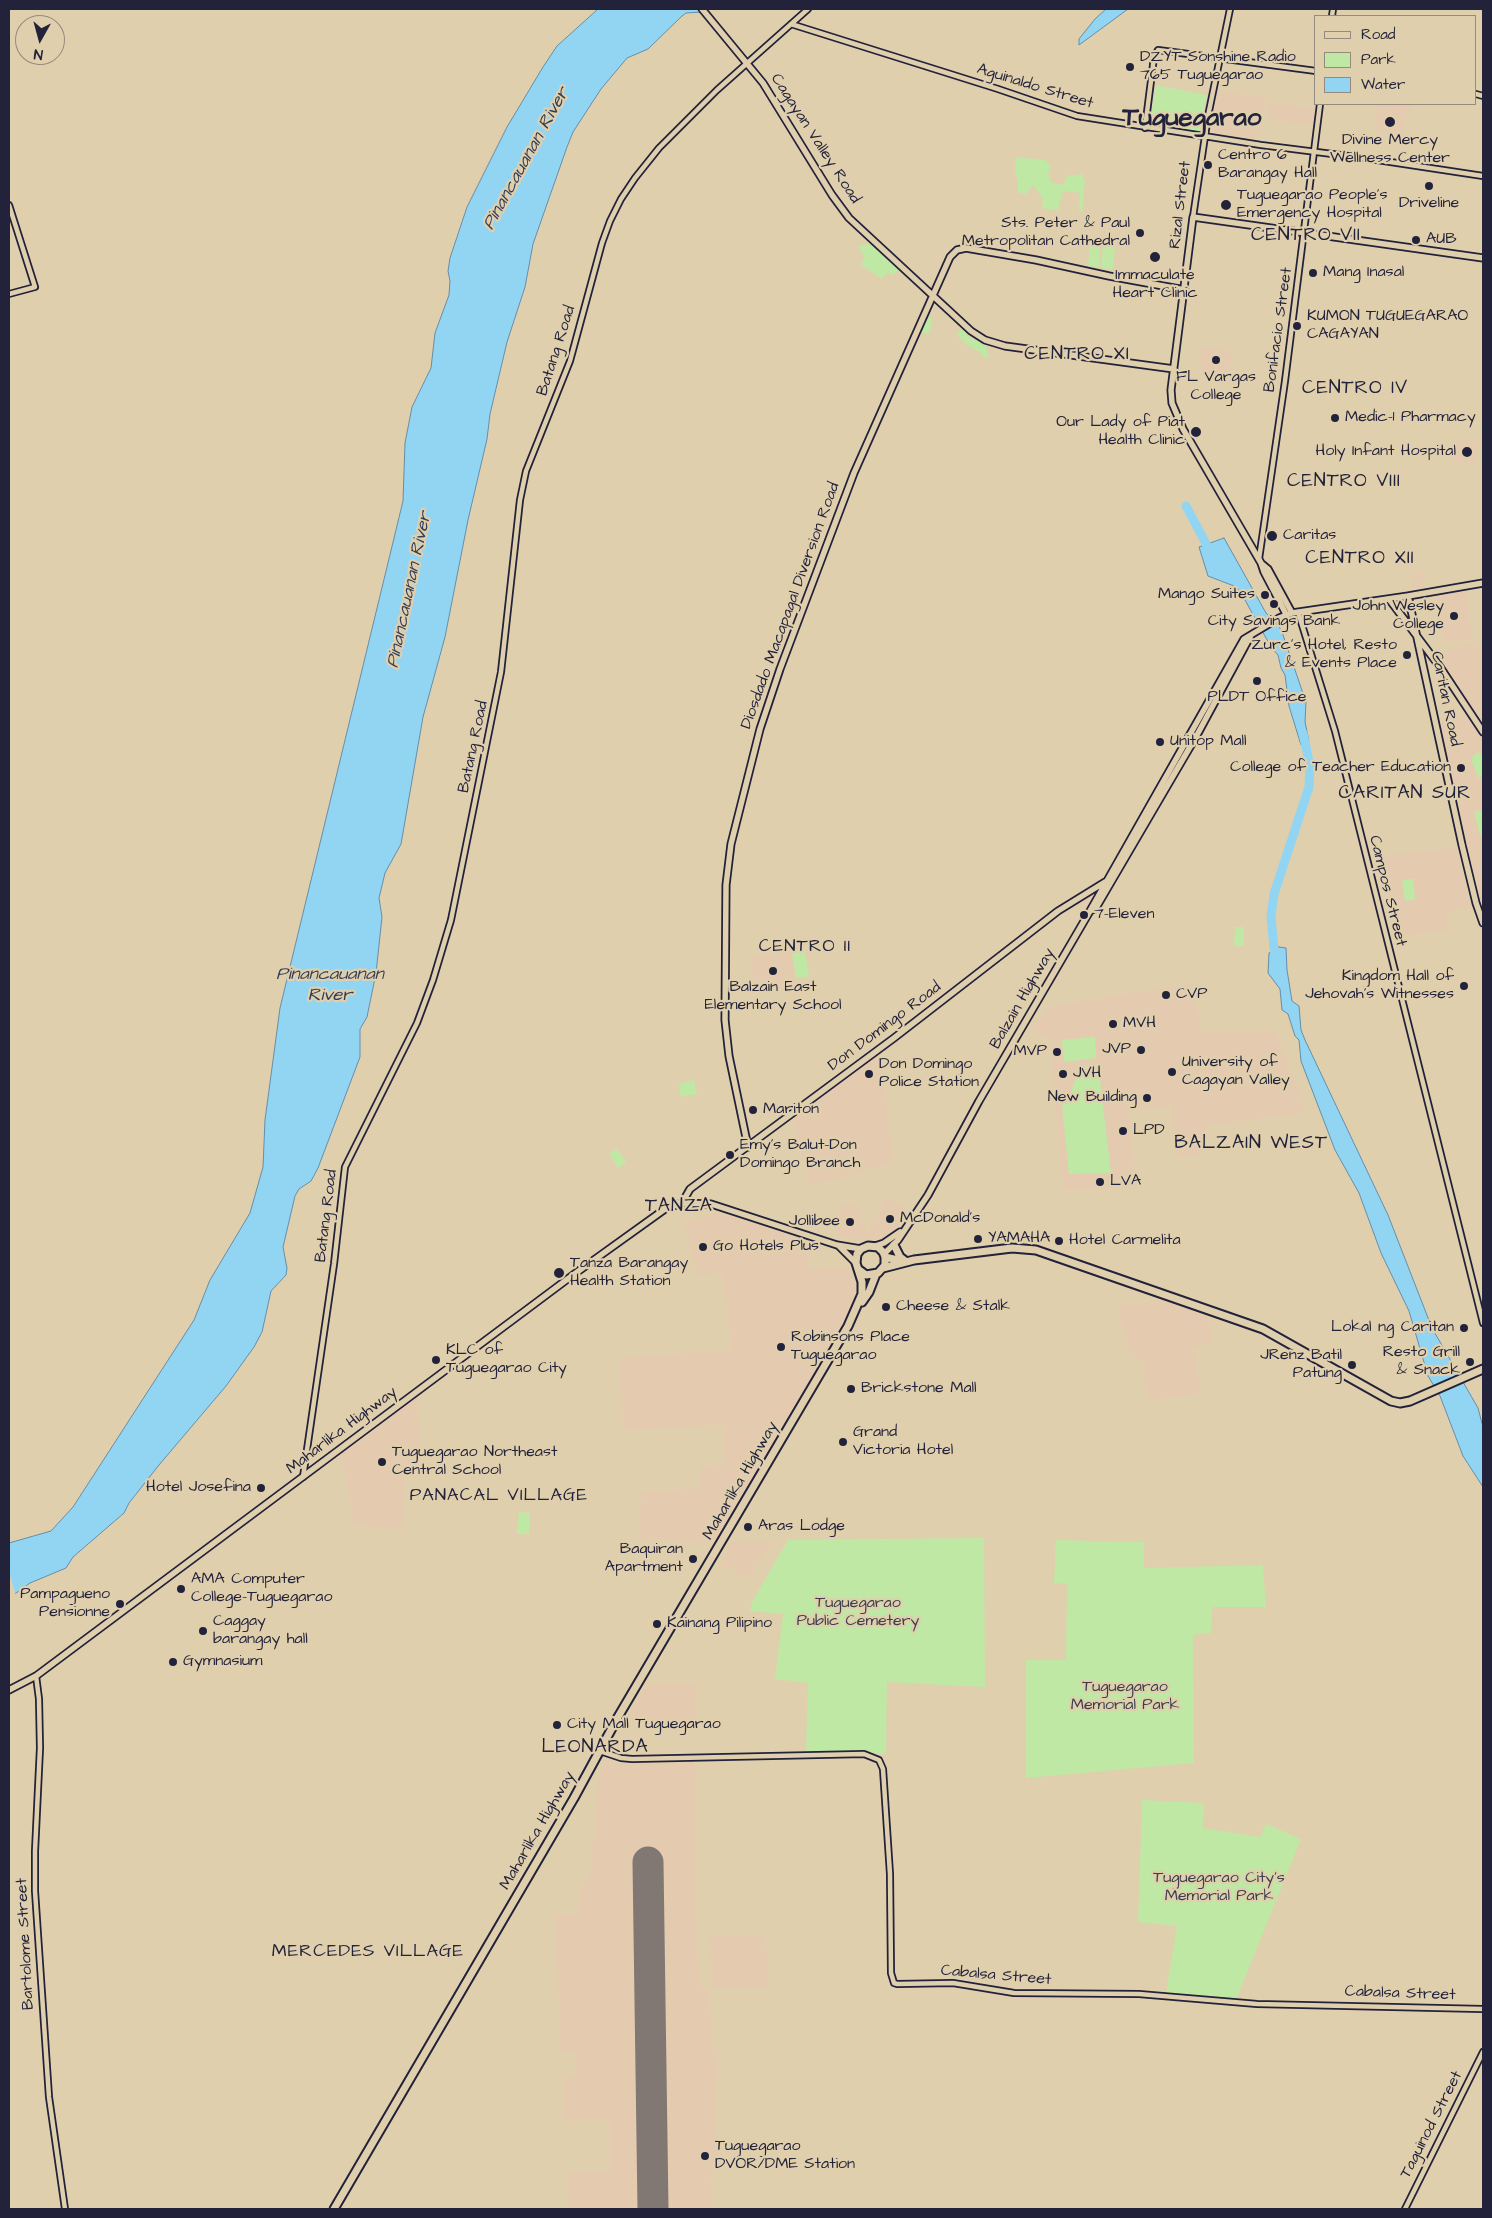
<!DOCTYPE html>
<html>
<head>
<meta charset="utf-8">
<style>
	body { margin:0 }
	#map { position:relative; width:1492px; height:2218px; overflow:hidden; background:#e0cfac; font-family:"Architects Daughter",sans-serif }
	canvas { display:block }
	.frame { position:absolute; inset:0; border:10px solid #22223b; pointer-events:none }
	.legend { position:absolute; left:1314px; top:15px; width:162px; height:90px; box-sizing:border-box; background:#e0cfac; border:1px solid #948a7f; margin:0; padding:6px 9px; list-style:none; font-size:15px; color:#22223b }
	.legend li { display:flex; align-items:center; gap:10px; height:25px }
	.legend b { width:25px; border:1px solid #948a7f }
	.north { position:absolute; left:15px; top:15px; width:50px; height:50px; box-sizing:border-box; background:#e0cfac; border:1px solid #948a7f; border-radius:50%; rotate:187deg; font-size:14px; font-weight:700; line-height:20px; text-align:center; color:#22223b }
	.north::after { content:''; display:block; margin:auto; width:18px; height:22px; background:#22223b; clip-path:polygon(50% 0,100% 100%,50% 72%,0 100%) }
</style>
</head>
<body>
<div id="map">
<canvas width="1492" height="2218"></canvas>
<div class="frame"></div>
<ul class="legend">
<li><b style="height:6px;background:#e0cfac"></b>Road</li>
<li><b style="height:14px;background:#bfe8a4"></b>Park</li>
<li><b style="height:14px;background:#92d5f3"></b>Water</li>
</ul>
<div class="north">N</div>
</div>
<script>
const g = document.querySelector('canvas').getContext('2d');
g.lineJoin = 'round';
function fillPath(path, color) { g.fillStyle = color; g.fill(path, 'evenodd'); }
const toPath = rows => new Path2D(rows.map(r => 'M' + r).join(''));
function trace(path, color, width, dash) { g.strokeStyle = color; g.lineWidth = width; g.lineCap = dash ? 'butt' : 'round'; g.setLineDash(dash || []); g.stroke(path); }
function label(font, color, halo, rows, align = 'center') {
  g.font = font + ' "Architects Daughter",sans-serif'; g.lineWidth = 4.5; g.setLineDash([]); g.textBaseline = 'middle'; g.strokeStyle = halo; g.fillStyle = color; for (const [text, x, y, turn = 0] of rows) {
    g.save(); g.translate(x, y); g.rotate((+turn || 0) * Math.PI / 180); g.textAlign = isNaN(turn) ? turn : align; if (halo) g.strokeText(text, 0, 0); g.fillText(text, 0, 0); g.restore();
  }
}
fillPath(toPath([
	[1215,90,1266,98,1259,139,1209,131],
	[1269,102,1316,109,1314,126,1267,119],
	[1377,104,1412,104,1411,114,1406,114,1403,134,1374,130],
	[1202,347,1232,351,1230,369,1227,373,1200,370],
	[1458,439,1480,442,1476,463,1453,461],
	[1414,569,1424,570,1422,589,1412,587],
	[1466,587,1472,639,1443,643,1435,592],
	[1483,640,1483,725,1434,654],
	[1468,712,1483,735,1483,917,1478,902,1439,722],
	[1457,848,1470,907,1446,913,1447,930,1397,937,1381,855],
	[1094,892,1097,894,1086,911,1076,904],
	[791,951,796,984,756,990,751,957],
	[1191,983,1202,1032,1275,1030,1307,1113,1205,1125,1207,1153,1176,1157,1173,1106,1129,1110,1137,1188,1063,1190,1050,1038,1032,1031,1047,1007],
	[881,1053,893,1163,809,1186,793,1119],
	[886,1197,910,1210,900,1227,884,1237,863,1242,835,1234,841,1204,857,1206,867,1234],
	[718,1212,804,1240,809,1269,849,1267,855,1281,856,1300,787,1422,623,1430,619,1358,732,1350,722,1272,697,1276,684,1222],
	[1161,1299,1208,1313,1212,1344,1193,1348,1202,1393,1148,1401,1142,1358,1131,1358,1117,1306],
	[417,1397,421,1470,405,1470,403,1529,376,1530,371,1526,354,1525,342,1454],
	[786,1423,762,1463,725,1464,723,1426],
	[761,1464,717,1539,710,1542,639,1539,642,1492,699,1489,700,1466],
	[732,1541,769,1541,773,1543,749,1576,742,1576,720,1564],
	[697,1683,696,1719,626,1720,647,1685],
	[695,1762,695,1868,699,1988,709,1989,713,2049,718,2050,714,2145,722,2146,722,2161,710,2174,713,2209,569,2209,568,2171,610,2172,610,2120,564,2121,563,2078,575,2077,576,2052,561,2051,554,1913,576,1915,580,1900,577,1897,592,1868,593,1858,592,1847,596,1833,597,1781,605,1763],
	[764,1934,764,1943,767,1949,767,1987,711,1987,710,1935]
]), '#e4cbb0');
fillPath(toPath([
	[1156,85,1207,95,1199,133,1149,126],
	[1016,157,1044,160,1051,164,1048,174,1051,182,1063,185,1067,176,1082,174,1085,181,1082,212,1079,211,1080,193,1063,191,1058,210,1054,210,1042,208,1043,199,1033,185,1026,194,1017,192,1018,182,1015,172],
	[1090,243,1100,243,1099,267,1088,266],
	[870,244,878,251,899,270,893,275,887,272,882,279,860,264,865,258,858,246],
	[1103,244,1115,245,1113,269,1101,268],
	[924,315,930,316,932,321,929,334,919,332],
	[960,330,965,330,967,336,972,339,985,342,989,357,983,357,981,353,966,344,957,335],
	[1478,752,1483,755,1483,776,1478,778,1471,758],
	[1474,811,1483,811,1481,817,1483,835,1480,836],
	[1413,879,1415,899,1405,901,1402,880],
	[1235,927,1244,927,1244,946,1234,946],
	[805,951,809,976,796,978,792,953],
	[1095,1037,1096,1058,1064,1062,1062,1040],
	[1098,1064,1111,1173,1069,1174,1062,1105,1067,1104,1078,1072,1084,1067],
	[694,1080,697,1094,681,1097,679,1084],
	[617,1149,626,1162,618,1168,609,1154],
	[519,1512,530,1513,529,1534,517,1534],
	[984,1538,985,1687,887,1682,886,1754,806,1752,808,1683,775,1679,783,1614,750,1611,753,1600,788,1540],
	[1056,1540,1144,1542,1144,1568,1263,1565,1266,1607,1212,1607,1211,1633,1193,1635,1194,1763,1026,1778,1026,1660,1066,1660,1067,1584,1054,1583],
	[1142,1800,1204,1803,1203,1828,1260,1837,1266,1824,1301,1839,1236,2000,1166,1992,1177,1926,1138,1922]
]), '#bfe8a4');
const water = toPath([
	[598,9,705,9,702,12,686,13,682,16,648,49,627,58,601,89,573,132,567,147,533,244,525,287,507,342,490,414,487,439,468,520,445,637,423,717,401,844,385,873,379,898,382,917,376,973,367,1017,360,1029,360,1057,318,1168,311,1181,299,1189,295,1196,283,1247,287,1268,286,1275,271,1291,262,1332,254,1347,226,1386,159,1465,129,1503,124,1513,73,1557,66,1568,30,1583,9,1598,9,1543,51,1531,73,1507,194,1320,210,1280,250,1213,263,1167,265,1120,280,1008,403,501,405,443,412,407,431,368,435,333,449,295,450,281,448,271,450,258,467,207,507,127,543,67,557,46,598,9],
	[1106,9,1128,9,1079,45,1079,39,1095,19,1106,9],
	[1224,538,1266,613,1278,624,1283,635,1306,702,1305,722,1309,741,1301,745,1289,706,1285,675,1281,668,1278,655,1271,647,1240,591,1234,586,1208,576,1199,547,1224,538],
	[1279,947,1286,948,1287,970,1292,1001,1299,1006,1301,1030,1305,1040,1388,1215,1432,1328,1478,1408,1483,1427,1483,1487,1463,1456,1440,1396,1428,1376,1409,1311,1381,1253,1359,1193,1335,1150,1301,1061,1299,1040,1295,1036,1288,1014,1282,1010,1280,989,1268,973,1269,953,1279,947]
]);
fillPath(water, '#92d5f3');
trace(water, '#658da9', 1);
fillPath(toPath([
	[9,1572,16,1596,10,1600,9,1595]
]), '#e0cfac');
trace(toPath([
	[1186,506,1212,555],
	[1277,960,1274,949,1271,916,1274,894,1309,787,1310,766,1303,733]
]), '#92d5f3', 9);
trace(toPath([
	[648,1862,653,2209]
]), '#817874', 31);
const minor = toPath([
	[1332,16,1333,9],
	[791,24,998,89,1077,116,1261,145,1364,158,1483,176],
	[1476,94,1483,96],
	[1145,128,1154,57,1158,50,1316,71],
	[9,205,35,287,9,294],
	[1193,217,1208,116,1230,9],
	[1259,559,1285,381,1320,104],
	[1298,612,1335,731,1483,1323],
	[303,1477,334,1264,345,1167,417,1023,433,980,451,920,501,672,520,500,526,471,570,361,602,243,610,221,621,199,635,178,659,148,717,90,808,9],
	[36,1676,39,1699,40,1748,35,1851,35,1891,49,2097,65,2209],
	[600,1751,621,1758,632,1759,864,1754,879,1760,883,1769,890,1874,891,1973,894,1983,897,1984,953,1983,1014,1993,1139,1994,1257,2004,1483,2009],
	[1405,2209,1483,2052]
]);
const major = toPath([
	[702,9,763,83,832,195,849,218,971,331,985,340,1005,346,1174,369],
	[1262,564,1268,569,1292,613],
	[1408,596,1462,845,1476,903,1483,923],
	[1389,599,1440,667,1483,732],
	[1286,614,1264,572,1261,563,1183,429,1172,403,1171,390,1193,217,1483,258],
	[1092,910,1097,906,1197,735,1251,635],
	[748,1147,729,1056,725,1020,726,885,731,844,760,729,780,669,854,473,950,257,957,250,966,248,1036,260,1109,276,1185,290],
	[682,1203,690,1189,894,1038,1058,911,1105,882],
	[839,1246,856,1263],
	[875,1246,884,1243,900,1232],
	[884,1254,898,1240,928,1195,979,1101,1090,911,1244,639,1279,618,1292,613,1408,596,1483,583],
	[9,1690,36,1676,573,1275,665,1209,682,1203,711,1204,837,1245,861,1249]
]);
const highway = toPath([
	[894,1245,900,1257,904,1260],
	[885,1257,906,1262],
	[883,1268,914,1260,1012,1248,1036,1250,1263,1329,1391,1401,1400,1403,1410,1401,1483,1369],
	[862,1302,869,1292,876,1274],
	[334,2209,574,1798,618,1717,848,1326,862,1294,862,1282,856,1263,857,1254,861,1249,868,1246,878,1247,883,1252,885,1257,885,1265,878,1273,866,1275,858,1269]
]);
trace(minor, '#22223b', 8);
trace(major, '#22223b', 9);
trace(highway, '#22223b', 11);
trace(minor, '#e0cfac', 4.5);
trace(major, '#e0cfac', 5.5);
trace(highway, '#e0cfac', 7);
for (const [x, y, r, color] of [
	[1130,67,5,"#22223b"],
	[1390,122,6,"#22223b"],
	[1208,165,5,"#22223b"],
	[1429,186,5,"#22223b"],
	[1226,205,6,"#22223b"],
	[1140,233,5,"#22223b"],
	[1416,240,5,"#22223b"],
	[1155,257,6,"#22223b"],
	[1313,273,5,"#22223b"],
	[1297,326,5,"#22223b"],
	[1216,360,5,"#22223b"],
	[1335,418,5,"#22223b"],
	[1196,432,6,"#22223b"],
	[1467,452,6,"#22223b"],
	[1272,536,6,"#22223b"],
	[1265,595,5,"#22223b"],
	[1274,604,5,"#22223b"],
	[1454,616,5,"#22223b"],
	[1407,655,5,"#22223b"],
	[1257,681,5,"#22223b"],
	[1160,742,5,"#22223b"],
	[1461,768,5,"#22223b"],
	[1084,915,5,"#22223b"],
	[773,971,5,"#22223b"],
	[1464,986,5,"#22223b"],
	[1166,995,5,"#22223b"],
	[1113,1024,5,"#22223b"],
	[1141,1050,5,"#22223b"],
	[1057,1052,5,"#22223b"],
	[1172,1072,5,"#22223b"],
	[869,1074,5,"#22223b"],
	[1063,1074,5,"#22223b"],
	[1147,1098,5,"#22223b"],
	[753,1110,5,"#22223b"],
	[1123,1131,5,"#22223b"],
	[730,1155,5,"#22223b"],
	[1100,1182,5,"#22223b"],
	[890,1219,5,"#22223b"],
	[850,1222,5,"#22223b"],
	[978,1239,5,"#22223b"],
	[1059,1241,5,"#22223b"],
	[703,1247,5,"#22223b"],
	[559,1273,6,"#22223b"],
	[886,1307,5,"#22223b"],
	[1464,1328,5,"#22223b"],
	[781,1347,5,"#22223b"],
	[436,1360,5,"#22223b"],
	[1470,1362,5,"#22223b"],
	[1352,1365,5,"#22223b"],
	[851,1389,5,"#22223b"],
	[843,1442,5,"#22223b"],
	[382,1462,5,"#22223b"],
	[261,1488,5,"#22223b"],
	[748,1527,5,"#22223b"],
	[693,1559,5,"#22223b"],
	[181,1589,5,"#22223b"],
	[120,1604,5,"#22223b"],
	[657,1624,5,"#22223b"],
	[203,1631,5,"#22223b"],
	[173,1662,5,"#22223b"],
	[557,1725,5,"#22223b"],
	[705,2156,5,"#22223b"]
]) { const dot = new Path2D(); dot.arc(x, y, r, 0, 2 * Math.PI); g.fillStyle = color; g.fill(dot); trace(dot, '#e0cfac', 2); }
label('16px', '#22223b', '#e0cfac', [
	["DZYT Sonshine Radio",1140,58],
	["765 Tuguegarao",1140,76],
	["Divine Mercy",1390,141,"center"],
	["Wellness Center",1390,159,"center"],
	["Centro 6",1218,156],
	["Barangay Hall",1218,174],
	["Tuguegarao People's",1237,196],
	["Emergency Hospital",1237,214],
	["Driveline",1429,204,"center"],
	["Sts. Peter & Paul",1130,224,"right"],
	["Metropolitan Cathedral",1130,242,"right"],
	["AUB",1426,240],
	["Mang Inasal",1323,273],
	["Immaculate",1155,276,"center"],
	["Heart Clinic",1155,294,"center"],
	["KUMON TUGUEGARAO",1307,317],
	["CAGAYAN",1307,335],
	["FL Vargas",1216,378,"center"],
	["College",1216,396,"center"],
	["Medic-1 Pharmacy",1345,418],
	["Our Lady of Piat",1185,423,"right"],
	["Health Clinic",1185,441,"right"],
	["Holy Infant Hospital",1456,452,"right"],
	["Caritas",1283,536],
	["Mango Suites",1255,595,"right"],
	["John Wesley",1444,607,"right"],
	["College",1444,625,"right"],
	["City Savings Bank",1274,622,"center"],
	["Zurc's Hotel, Resto",1397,646,"right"],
	["& Events Place",1397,664,"right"],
	["PLDT Office",1257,698,"center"],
	["Unitop Mall",1170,742],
	["College of Teacher Education",1451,768,"right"],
	["7-Eleven",1094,915],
	["Kingdom Hall of",1454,977,"right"],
	["Jehovah's Witnesses",1454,995,"right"],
	["Balzain East",773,988,"center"],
	["Elementary School",773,1006,"center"],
	["CVP",1176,995],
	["MVH",1123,1024],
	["JVP",1131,1050,"right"],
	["MVP",1047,1052,"right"],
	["University of",1182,1063],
	["Cagayan Valley",1182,1081],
	["Don Domingo",879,1065],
	["Police Station",879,1083],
	["JVH",1073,1074],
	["New Building",1137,1098,"right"],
	["Mariton",763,1110],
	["LPD",1133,1131],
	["Emy’s Balut–Don",740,1146],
	["Domingo Branch",740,1164],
	["LVA",1110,1182],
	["McDonald's",900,1219],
	["Jollibee",840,1222,"right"],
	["YAMAHA",988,1239],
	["Hotel Carmelita",1069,1241],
	["Go Hotels Plus",713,1247],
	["Tanza Barangay",570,1264],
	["Health Station",570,1282],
	["Cheese & Stalk",896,1307],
	["Lokal ng Caritan",1454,1328,"right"],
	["Robinsons Place",791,1338],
	["Tuguegarao",791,1356],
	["KLC of",446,1351],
	["Tuguegarao City",446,1369],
	["Resto Grill",1460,1353,"right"],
	["& Snack",1460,1371,"right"],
	["JRenz Batil",1342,1356,"right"],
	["Patung",1342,1374,"right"],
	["Brickstone Mall",861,1389],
	["Grand",853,1433],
	["Victoria Hotel",853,1451],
	["Tuguegarao Northeast",392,1453],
	["Central School",392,1471],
	["Hotel Josefina",251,1488,"right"],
	["Aras Lodge",758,1527],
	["Baquiran",683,1550,"right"],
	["Apartment",683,1568,"right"],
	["AMA Computer",191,1580],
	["College-Tuguegarao",191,1598],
	["Pampagueno",110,1595,"right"],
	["Pensionne",110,1613,"right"],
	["Caggay",213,1622],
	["barangay hall",213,1640],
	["Kainang Pilipino",667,1624],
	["Gymnasium",183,1662],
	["City Mall Tuguegarao",567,1725],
	["Tuguegarao",715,2147],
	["DVOR/DME Station",715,2165]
], 'left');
label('16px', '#22223b', '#e0cfac', [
	["Aguinaldo Street",1035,87,17],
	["Cagayan Valley Road",815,139,57],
	["Rizal Street",1181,205,-83],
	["Bonifacio Street",1279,330,-82],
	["Batang Road",557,351,-72],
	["Diosdado Macapagal Diversion Road",791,606,-70],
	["Caritan Road",1445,699,78],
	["Batang Road",474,747,-78],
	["Campos Street",1387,891,76],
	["Balzain Highway",1023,999,-60],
	["Don Domingo Road",885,1027,-37],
	["Batang Road",327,1216,-83],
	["Maharlika Highway",342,1431,-37],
	["Maharlika Highway",741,1481,-60],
	["Maharlika Highway",538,1831,-60],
	["Bartolome Street",26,1944,-93],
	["Cabalsa Street",996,1976,5],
	["Cabalsa Street",1400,1994,2],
	["Taguinod Street",1432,2125,-63]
]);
label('16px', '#3a404b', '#e0cfac', [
	["Tuguegarao",858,1604],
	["Public Cemetery",858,1622],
	["Tuguegarao",1125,1688],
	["Memorial Park",1125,1706],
	["Tuguegarao City's",1219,1879],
	["Memorial Park",1219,1897]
]);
label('italic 18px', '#333d57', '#e0cfac', [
	["Pinancauanan River",527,159,-61],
	["Pinancauanan River",410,590,-78],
	["Pinancauanan",330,975],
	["River",330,996]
]);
g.letterSpacing = '1px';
label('18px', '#22223b', '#e0cfac', [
	["CENTRO II",805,947],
	["PANACAL VILLAGE",499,1496],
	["MERCEDES VILLAGE",368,1952]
]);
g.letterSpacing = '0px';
g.letterSpacing = '1px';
label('19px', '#22223b', '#e0cfac', [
	["CENTRO VII",1306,236],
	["CENTRO XI",1077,355],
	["CENTRO IV",1355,389],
	["CENTRO VIII",1344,482],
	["CENTRO XII",1360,559],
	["CARITAN SUR",1405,794],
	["BALZAIN WEST",1251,1144],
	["TANZA",679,1207],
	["LEONARDA",595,1748]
]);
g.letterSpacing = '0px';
label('bold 26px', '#22223b', '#e0cfac', [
	["Tuguegarao",1192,120]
]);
</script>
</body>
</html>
